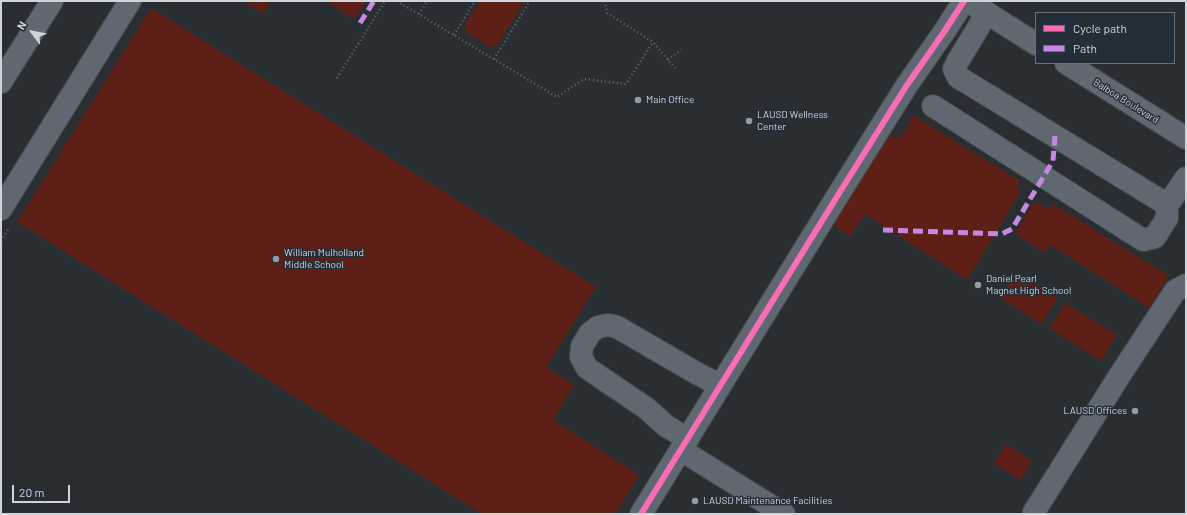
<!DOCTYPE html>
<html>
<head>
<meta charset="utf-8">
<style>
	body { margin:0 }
	#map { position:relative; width:1187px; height:515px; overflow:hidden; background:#292e33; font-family:Barlow,sans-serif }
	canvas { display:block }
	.frame { position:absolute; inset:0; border:2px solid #ced5dc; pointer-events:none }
	.legend { position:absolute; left:1035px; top:12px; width:140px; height:52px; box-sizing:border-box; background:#242e38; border:1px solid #68717a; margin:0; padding:5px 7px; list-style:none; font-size:12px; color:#ced5dc }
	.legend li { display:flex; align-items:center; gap:8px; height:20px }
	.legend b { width:20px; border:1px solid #68717a }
	.north { position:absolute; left:12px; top:12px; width:40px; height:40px; -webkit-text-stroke:3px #242e38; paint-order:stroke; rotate:302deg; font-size:11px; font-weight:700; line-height:16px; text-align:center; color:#ced5dc }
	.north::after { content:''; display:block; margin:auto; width:14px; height:18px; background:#ced5dc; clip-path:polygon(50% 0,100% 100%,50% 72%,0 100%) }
	.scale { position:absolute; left:12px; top:485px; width:58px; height:18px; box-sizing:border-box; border:2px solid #ced5dc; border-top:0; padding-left:5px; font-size:12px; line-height:14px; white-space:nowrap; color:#ced5dc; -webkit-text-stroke:3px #242e38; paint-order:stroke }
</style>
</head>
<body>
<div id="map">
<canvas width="1187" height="515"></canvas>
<div class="frame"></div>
<ul class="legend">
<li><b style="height:5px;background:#f96db3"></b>Cycle path</li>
<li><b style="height:5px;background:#c787e3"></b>Path</li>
</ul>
<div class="north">N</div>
<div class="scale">20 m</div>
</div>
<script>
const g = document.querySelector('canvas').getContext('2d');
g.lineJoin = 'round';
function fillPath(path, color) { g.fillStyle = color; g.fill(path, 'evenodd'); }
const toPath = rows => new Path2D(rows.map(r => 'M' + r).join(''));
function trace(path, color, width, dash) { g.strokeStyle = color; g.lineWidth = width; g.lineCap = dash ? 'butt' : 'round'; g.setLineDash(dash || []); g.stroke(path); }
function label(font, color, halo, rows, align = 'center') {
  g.font = font + ' Barlow,sans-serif'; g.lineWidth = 3; g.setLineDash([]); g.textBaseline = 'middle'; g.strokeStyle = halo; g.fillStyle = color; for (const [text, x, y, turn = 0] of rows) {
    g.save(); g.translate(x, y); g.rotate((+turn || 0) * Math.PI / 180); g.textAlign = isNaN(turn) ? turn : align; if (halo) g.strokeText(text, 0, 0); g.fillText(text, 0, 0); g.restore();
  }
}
fillPath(toPath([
	[243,1,271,1,263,14],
	[325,1,366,1,354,19],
	[480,1,525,1,498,44,494,46,490,47,467,33,465,28,465,24],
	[151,8,596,287,546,367,574,385,553,420,639,475,615,514,482,514,17,222],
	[912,115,1020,181,1016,187,1021,191,967,280,865,214,850,236,831,224,888,135,896,139,902,135,910,122],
	[1037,203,1049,209,1053,204,1169,276,1149,308,1051,245,1045,253,1015,234,1033,204],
	[1016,272,1058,298,1041,324,1000,298],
	[1065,303,1117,335,1101,361,1049,328],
	[1006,444,1032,461,1020,480,994,463]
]), '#5e2016');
const minor = toPath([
	[987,13,958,61,954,69,958,77,1163,202,1167,203,1171,200,1186,178],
	[933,106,1143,240,1155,237,1167,218,1167,203],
	[1,209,130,1],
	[688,439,666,426,646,408,587,368,581,357,582,346,590,333,598,327,608,325,617,327,698,374,720,385],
	[681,450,784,514],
	[1034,512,1118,378,1175,291,1186,285],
	[641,514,838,195,907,85,944,32,964,1]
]);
const major = toPath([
	[968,1,1036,44],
	[1066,63,1186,138],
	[1,82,52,1]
]);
trace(minor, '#44494d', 24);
trace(major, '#44494d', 24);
trace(toPath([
	[397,1,557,97,584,79,626,84,653,42],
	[605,1,607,13,653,42,675,68],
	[419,14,427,1],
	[454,35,475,1],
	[494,59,530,1],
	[668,60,681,50],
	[337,78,385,1],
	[1,241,9,228]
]), '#636a70', 2.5, [1, 3]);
trace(minor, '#5f6871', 22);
trace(major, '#606971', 22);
trace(toPath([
	[360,23,374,1],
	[883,230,1002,234,1012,229,1053,161,1055,136]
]), '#c787e3', 5, [10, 5]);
trace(toPath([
	[641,514,838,195,907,85,944,32,964,1]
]), '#f96db3', 6);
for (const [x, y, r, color] of [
	[638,100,4,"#949ba1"],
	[749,121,4,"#949ba1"],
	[276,259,4,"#949ba1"],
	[978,285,4,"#949ba1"],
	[1135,411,4,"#949ba1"],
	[695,501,4,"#949ba1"]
]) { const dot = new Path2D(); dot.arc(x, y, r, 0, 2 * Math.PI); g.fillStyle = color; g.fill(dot); trace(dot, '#242e38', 1.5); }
label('10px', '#ced5dc', '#242e38', [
	["Main Office",646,100],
	["LAUSD Wellness",757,115],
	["Center",757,127],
	["William Mulholland",284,253],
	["Middle School",284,265],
	["Daniel Pearl",986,279],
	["Magnet High School",986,291],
	["LAUSD Offices",1127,411,"right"],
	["LAUSD Maintenance Facilities",703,501]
], 'left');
label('10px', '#ced5dc', '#242e38', [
	["Balboa Boulevard",1126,101,32]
]);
</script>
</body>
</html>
